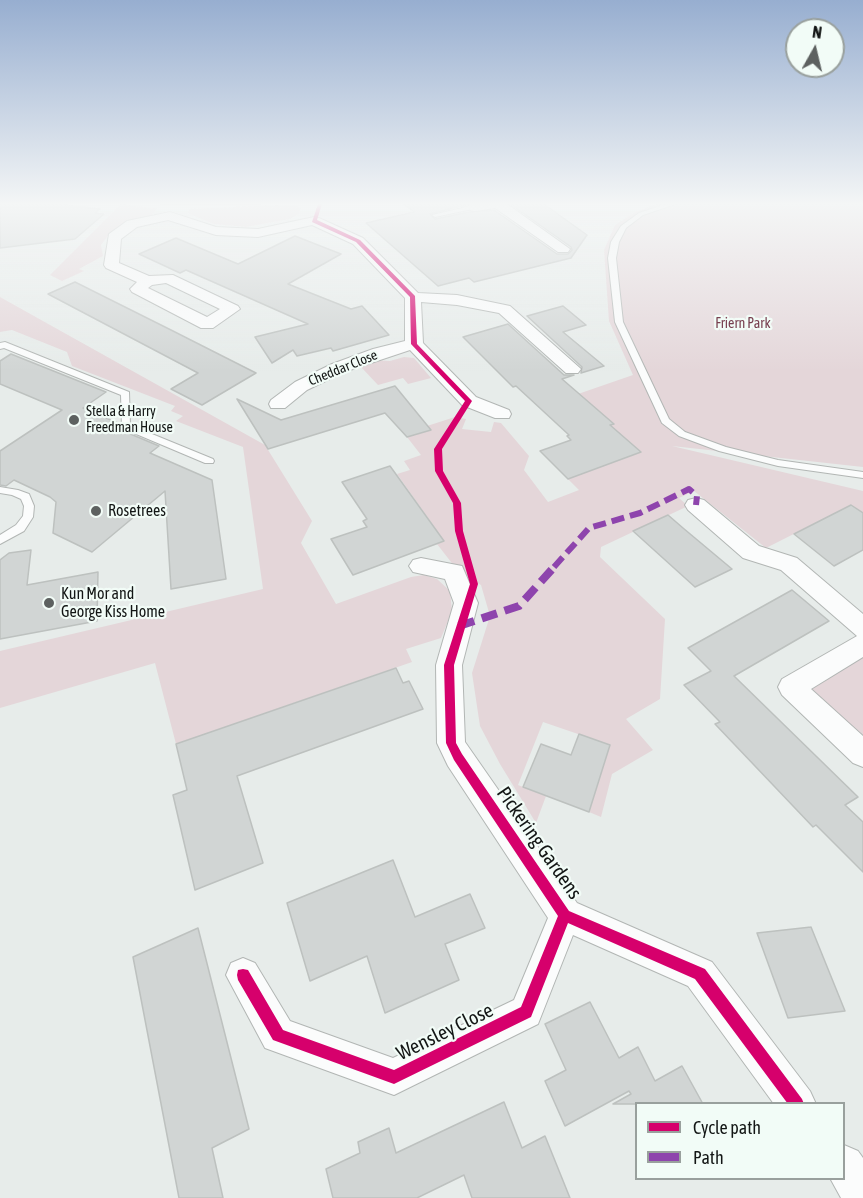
<!DOCTYPE html>
<html>
<head>
<meta charset="utf-8">
<style>
	body { margin:0 }
	#map { position:relative; width:863px; height:1198px; overflow:hidden; background:#e7ecea; font-family:"Asap Condensed",sans-serif }
	canvas { display:block }
	.legend { position:absolute; left:635px; top:1102px; width:210px; height:78px; box-sizing:border-box; background:#f2fcf7; border:2px solid #99a09d; margin:0; padding:8px 10px; list-style:none; font-size:18px; color:#131615 }
	.legend li { display:flex; align-items:center; gap:12px; height:30px }
	.legend b { width:30px; border:2px solid #99a09d }
	.north { position:absolute; left:785px; top:18px; width:60px; height:60px; box-sizing:border-box; background:#f2fcf7; border:2px solid #99a09d; border-radius:50%; rotate:8deg; font-size:16px; font-weight:700; line-height:24px; text-align:center; color:#131615 }
	.north::after { content:''; display:block; margin:auto; width:21px; height:27px; background:#5d6160; clip-path:polygon(50% 0,100% 100%,50% 72%,0 100%) }
</style>
</head>
<body>
<div id="map">
<canvas width="863" height="1198"></canvas>
<ul class="legend">
<li><b style="height:8px;background:#d6006c"></b>Cycle path</li>
<li><b style="height:8px;background:#8e44ad"></b>Path</li>
</ul>
<div class="north">N</div>
</div>
<script>
const g = document.querySelector('canvas').getContext('2d');
g.lineJoin = 'round';
function fillPath(path, color) { g.fillStyle = color; g.fill(path, 'evenodd'); }
const toPath = rows => new Path2D(rows.map(r => 'M' + r).join(''));
function trace(path, color, width, dash) { g.strokeStyle = color; g.lineWidth = width; g.lineCap = dash ? 'butt' : 'round'; g.setLineDash(dash || []); g.stroke(path); }
function label(font, color, halo, rows, align = 'center') {
  g.font = font + ' "Asap Condensed",sans-serif'; g.lineWidth = 4.5; g.setLineDash([]); g.textBaseline = 'middle'; g.strokeStyle = halo; g.fillStyle = color; for (const [text, x, y, turn = 0] of rows) {
    g.save(); g.translate(x, y); g.rotate((+turn || 0) * Math.PI / 180); g.textAlign = isNaN(turn) ? turn : align; if (halo) g.strokeText(text, 0, 0); g.fillText(text, 0, 0); g.restore();
  }
}
fillPath(toPath([
	[121,204,157,209,151,216,121,226,110,233,101,245,103,256,79,269,84,271,62,281,50,275],
	[658,204,863,204,863,467,672,446,863,491,863,513,851,505,766,548,694,491,679,498,688,506,601,547,600,557,665,619,660,699,626,719,653,750,612,774,601,817,589,812,610,745,543,722,518,785,546,796,536,823,500,764,480,726,472,673,490,616,481,585,458,571,437,544,444,541,397,474,410,470,404,461,421,455,407,437,430,430,427,426,455,417,466,419,462,429,491,432,494,422,501,423,529,456,524,470,548,502,579,490,568,479,641,452,610,425,613,424,578,394,633,375,609,321,604,250,615,225,635,212],
	[280,205,296,205,301,208,299,214,290,219,246,227,214,224,187,213,190,209],
	[0,297,265,445,312,521,301,543,336,604,411,577,424,575,437,579,450,591,452,611,441,638,406,649,412,662,176,744,155,663,0,708,0,651,263,589,243,447,176,421,183,416,171,411,175,406,72,366,67,352,12,330,0,332],
	[404,357,414,358,431,378,408,384,403,378,378,385,361,367,372,360,390,361],
	[863,657,863,736,812,689]
]), '#e4d6d9');
const building = toPath([
	[0,204,55,204,100,209,95,213,104,214,75,239,0,248,0,204],
	[404,204,468,204,430,214,435,219,469,212,494,210,557,254,568,254,572,250,571,247,510,204,544,204,587,235,571,258,474,282,469,278,438,286,366,223,414,212,404,204],
	[295,236,341,254,288,284,351,309,362,306,389,335,333,351,331,348,297,356,293,350,272,363,255,337,308,324,186,270,180,273,139,254,176,238,238,264,295,236],
	[75,282,173,331,256,373,202,405,171,389,198,373,48,294,75,282],
	[563,306,586,325,563,332,604,366,581,373,582,367,527,316,563,306],
	[508,324,564,375,574,375,562,379,614,424,610,425,641,452,568,479,540,451,571,440,567,436,569,435,516,386,513,387,463,337,508,324],
	[11,354,106,392,83,408,120,424,121,430,159,446,150,453,212,480,226,579,171,589,165,491,92,552,53,533,56,502,50,497,14,480,6,486,0,485,0,451,62,410,0,384,0,361,11,354],
	[395,386,431,430,407,437,385,413,268,449,237,399,281,420,395,386],
	[390,466,444,541,353,575,331,539,367,527,363,521,367,519,342,482,390,466],
	[851,505,863,513,863,550,834,566,794,534,851,505],
	[668,515,683,528,732,569,695,587,633,531,668,515],
	[31,550,27,585,98,572,97,621,0,639,0,560,9,553,31,550],
	[792,590,829,621,734,676,858,797,845,805,863,822,863,872,816,825,813,827,715,724,720,722,684,685,711,671,688,648,792,590],
	[396,668,403,683,409,681,423,709,237,776,263,863,195,890,173,795,187,790,176,744,396,668],
	[579,734,610,745,589,812,523,787,541,744,571,755,579,734],
	[393,860,415,917,470,894,485,928,445,944,459,980,385,1013,367,956,310,981,287,903,393,860],
	[811,927,845,1011,788,1018,757,933,811,927],
	[198,928,249,1129,212,1148,223,1198,179,1198,133,957,198,928],
	[590,1002,619,1058,638,1047,655,1081,682,1066,703,1104,613,1104,631,1094,629,1091,565,1126,545,1081,566,1070,545,1024,590,1002],
	[504,1102,522,1148,545,1136,570,1198,472,1198,464,1175,417,1198,333,1198,326,1169,360,1153,358,1142,389,1128,396,1153,504,1102]
]);
fillPath(building, '#d1d5d4');
trace(building, '#bdc1bf', 1.5);
const lane = toPath([
	[666,204,675,204,643,215,626,228,619,242,616,258,623,322,669,419,685,432,726,447,778,460,863,472,863,478,778,466,719,451,679,436,662,423,615,322,608,258,611,242,621,226,639,213,666,204],
	[475,205,478,207,477,208,435,217,432,215,475,205],
	[5,342,129,392,130,425,213,459,214,461,213,463,205,463,122,428,121,395,4,348,0,349,0,343,5,342],
	[0,487,18,490,29,494,34,506,33,517,24,531,0,544,0,535,16,525,23,516,24,506,21,499,12,495,0,493,0,487]
]);
const street = toPath([
	[470,204,507,204,570,249,568,252,558,252,495,208,475,211,470,210,468,207,470,204],
	[170,212,216,227,258,229,314,217,319,218,363,238,418,293,457,295,510,306,581,369,578,373,566,373,499,313,457,305,421,302,423,343,476,397,509,410,511,414,509,418,495,418,462,405,410,350,344,372,307,390,285,408,271,408,269,404,271,400,295,382,332,364,373,349,405,341,405,298,353,244,312,225,258,237,216,235,168,220,137,227,121,239,119,263,149,276,173,275,238,306,240,309,213,328,201,328,132,292,130,289,137,282,106,268,104,265,109,234,127,221,170,212],
	[166,283,220,309,207,317,148,288,152,285,166,283],
	[696,498,704,500,759,546,797,558,863,614,863,657,811,689,863,736,863,767,853,763,782,695,778,687,782,679,857,636,781,570,743,558,688,510,685,505,688,500,696,498],
	[421,558,462,566,478,603,462,665,465,742,577,903,712,962,810,1091,816,1104,774,1104,688,986,573,935,538,1024,394,1095,265,1048,226,975,231,963,243,958,255,963,290,1021,393,1058,514,1000,548,918,448,766,437,743,436,665,454,603,445,579,413,572,409,566,413,560,421,558],
	[844,1145,858,1151,863,1158,863,1198,841,1198,830,1178,844,1178,844,1145]
]);
trace(lane, '#b2b6b4', 2);
trace(street, '#b2b6b4', 2);
fillPath(lane, '#fbfcfc');
fillPath(street, '#fbfcfc');
trace(toPath([
	[554,567,589,528,640,513,689,489,697,496,696,505]
]), '#8e44ad', 6, [13, 6]);
trace(toPath([
	[459,626,519,606,555,566]
]), '#8e44ad', 8, [16, 8]);
fillPath(toPath([
	[159,204,262,204,260,205,161,205,159,204],
	[318,204,322,204,317,220,360,240,415,296,417,344,472,401,442,449,443,471,461,503,463,531,478,584,454,665,456,743,462,754,569,911,705,969,802,1099,804,1104,788,1104,695,979,568,923,531,1017,394,1084,273,1040,238,980,237,975,238,970,243,969,248,970,283,1030,394,1070,521,1007,558,916,454,760,446,743,444,665,470,584,455,531,453,503,435,471,434,449,465,401,411,344,410,297,356,242,312,222,318,204]
]), '#d6006c');
const sky = g.createLinearGradient(0, 0, 0, 371);
sky.addColorStop(0, '#97aed0');
sky.addColorStop(0.55, '#f4f6f6');
sky.addColorStop(1, '#f4f6f600');
g.fillStyle = sky;
g.fillRect(0, 0, 863, 371);
for (const [x, y, r, color] of [
	[74,420,6,"#5d6160"],
	[96,511,6,"#5d6160"],
	[49,603,6,"#5d6160"]
]) { const dot = new Path2D(); dot.arc(x, y, r, 0, 2 * Math.PI); g.fillStyle = color; g.fill(dot); trace(dot, '#f2fcf7', 2); }
label('14px', '#784050', '#f2fcf7', [
	["Friern Park",743,324]
]);
label('14px', '#131615', '#f2fcf7', [
	["Cheddar Close",343,368,-22]
]);
label('14px', '#131615', '#f2fcf7', [
	["Stella & Harry",86,412],
	["Freedman House",86,428]
], 'left');
label('16px', '#131615', '#f2fcf7', [
	["Rosetrees",108,511],
	["Kun Mor and",61,594],
	["George Kiss Home",61,612]
], 'left');
label('20px', '#131615', '#f2fcf7', [
	["Pickering Gardens",539,843,55],
	["Wensley Close",445,1032,-26]
]);
</script>
</body>
</html>
